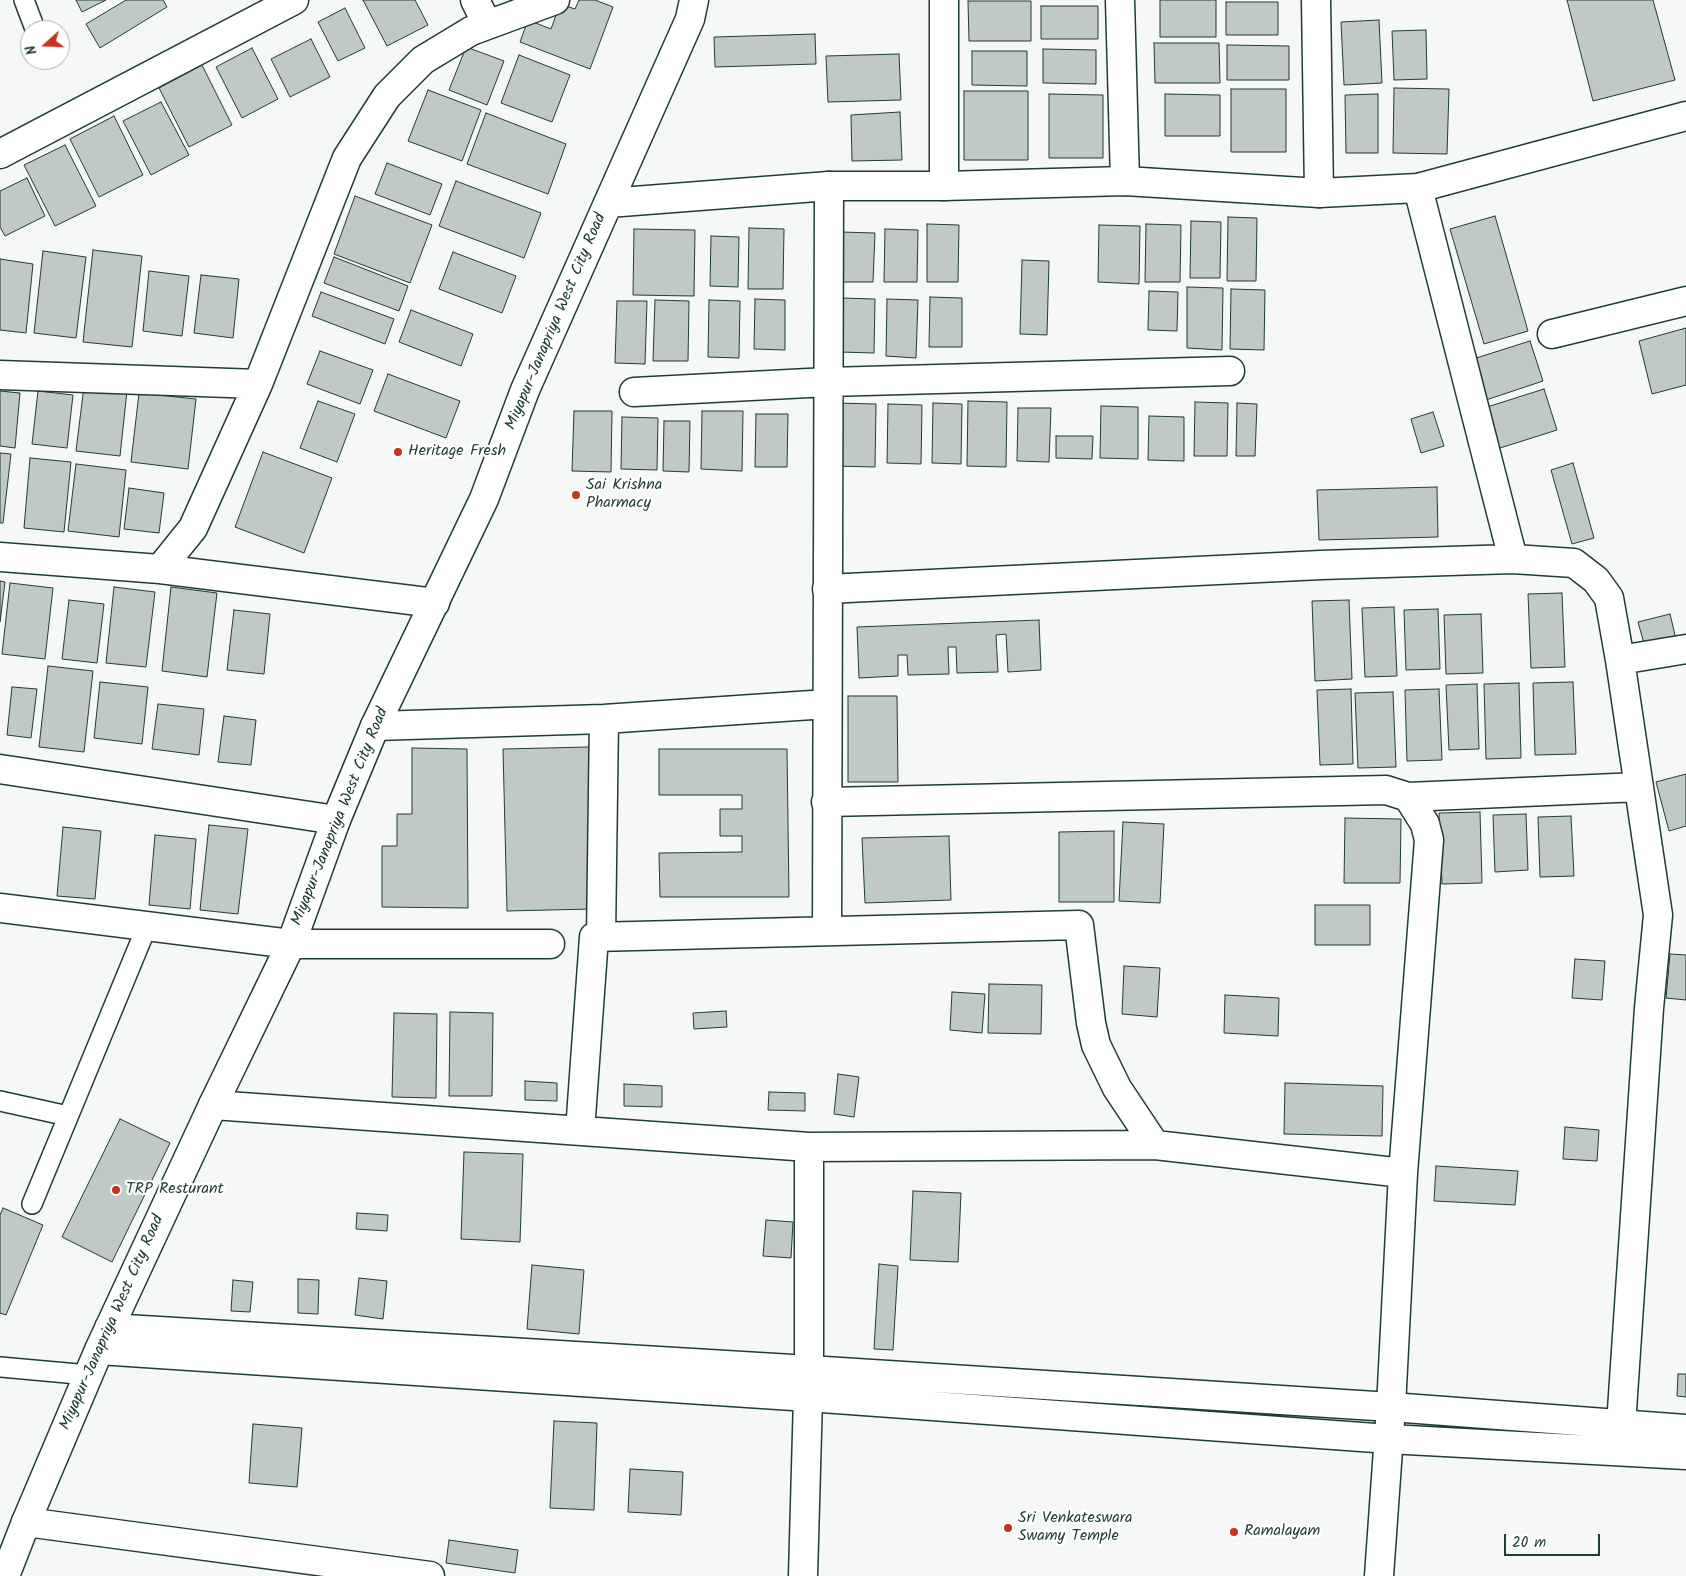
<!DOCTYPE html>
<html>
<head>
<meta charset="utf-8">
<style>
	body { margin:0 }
	#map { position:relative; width:1686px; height:1576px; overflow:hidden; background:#f6f7f7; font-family:Kalam,sans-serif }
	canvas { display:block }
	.north { position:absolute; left:20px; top:20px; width:50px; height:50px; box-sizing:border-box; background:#fff; border:1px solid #a5b1ae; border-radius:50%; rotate:250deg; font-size:14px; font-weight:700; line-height:20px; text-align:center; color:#1f3d34 }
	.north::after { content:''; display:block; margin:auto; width:18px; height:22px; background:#c8321e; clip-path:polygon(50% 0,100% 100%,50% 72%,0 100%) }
	.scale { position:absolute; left:1504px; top:1534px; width:96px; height:22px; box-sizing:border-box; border:2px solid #1f3d34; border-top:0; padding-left:6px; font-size:15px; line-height:18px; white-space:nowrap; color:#1f3d34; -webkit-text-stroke:4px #fff; paint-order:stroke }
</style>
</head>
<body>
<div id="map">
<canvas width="1686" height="1576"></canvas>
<div class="north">N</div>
<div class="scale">20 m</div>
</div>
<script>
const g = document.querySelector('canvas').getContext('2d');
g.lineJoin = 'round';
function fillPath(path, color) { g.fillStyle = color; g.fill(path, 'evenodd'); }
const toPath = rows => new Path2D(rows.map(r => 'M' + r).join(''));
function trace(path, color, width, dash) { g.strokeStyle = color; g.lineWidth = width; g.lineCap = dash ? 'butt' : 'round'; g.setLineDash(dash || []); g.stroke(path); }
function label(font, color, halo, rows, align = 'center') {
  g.font = font + ' Kalam,sans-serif'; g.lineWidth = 4.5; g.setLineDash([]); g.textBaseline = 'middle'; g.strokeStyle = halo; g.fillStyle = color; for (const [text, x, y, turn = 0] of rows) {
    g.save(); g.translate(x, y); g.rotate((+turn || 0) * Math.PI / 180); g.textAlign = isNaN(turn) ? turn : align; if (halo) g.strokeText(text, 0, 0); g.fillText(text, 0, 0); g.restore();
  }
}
const building = toPath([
	[76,0,106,0,82,12,76,0],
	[126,0,163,0,167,7,100,48,86,24,126,0],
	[363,0,415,0,428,25,387,46,363,0],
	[579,0,595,0,613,7,590,69,520,42,528,20,551,29,560,4,575,9,579,0],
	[1160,0,1216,0,1216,37,1160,37,1160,0],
	[1567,0,1653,0,1675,80,1593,101,1567,0],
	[968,1,1031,1,1031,41,969,41,968,1],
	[1226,2,1278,2,1278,35,1226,35,1226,2],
	[1041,6,1098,6,1098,39,1041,39,1041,6],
	[345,8,365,48,338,61,318,22,345,8],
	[1379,20,1382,83,1344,85,1341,22,1379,20],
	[1426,30,1427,79,1394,80,1392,31,1426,30],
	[815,34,816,64,715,67,714,37,815,34],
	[311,39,330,77,290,97,271,59,311,39],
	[1154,43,1219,43,1220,83,1155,83,1154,43],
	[1227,45,1289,46,1289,80,1227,80,1227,45],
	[466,47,504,61,487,105,449,90,466,47],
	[252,48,278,99,242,118,216,67,252,48],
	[1043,49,1096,50,1096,84,1043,83,1043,49],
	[972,51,1027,51,1027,86,972,85,972,51],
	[899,54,901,100,828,102,826,56,899,54],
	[519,55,570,75,552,122,501,103,519,55],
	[202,65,232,125,189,147,159,88,202,65],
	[1394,88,1449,89,1447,154,1393,153,1394,88],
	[1231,89,1286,89,1286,152,1231,152,1231,89],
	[428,90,481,110,462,161,408,141,428,90],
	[964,91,1028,91,1028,160,964,160,964,91],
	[1049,94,1103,95,1103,158,1049,158,1049,94],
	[1165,94,1220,95,1220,136,1165,136,1165,94],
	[1378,94,1378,153,1346,153,1345,95,1378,94],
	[161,102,189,155,151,175,123,121,161,102],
	[900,112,902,160,852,161,851,115,900,112],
	[486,113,566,144,548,194,467,164,486,113],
	[114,116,143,175,99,197,70,139,114,116],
	[65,145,96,206,55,226,24,165,65,145],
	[387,163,442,184,430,215,375,194,387,163],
	[27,178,45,216,5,236,0,227,0,191,27,178],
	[456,181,541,213,524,258,439,226,456,181],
	[355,196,432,225,410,283,334,254,355,196],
	[1495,216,1528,331,1484,344,1450,229,1495,216],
	[1228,217,1257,218,1256,281,1227,281,1228,217],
	[1191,221,1221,222,1220,278,1190,278,1191,221],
	[927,224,959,225,958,282,927,282,927,224],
	[1146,224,1181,225,1180,282,1145,282,1146,224],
	[1099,225,1140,226,1139,284,1098,282,1099,225],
	[749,228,784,229,783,289,748,289,749,228],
	[634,229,695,230,694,296,633,295,634,229],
	[885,229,918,230,917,282,884,282,885,229],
	[841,232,875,233,873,282,841,282,841,232],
	[711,236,739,237,738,287,710,286,711,236],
	[93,250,142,256,132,347,83,342,93,250],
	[43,251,86,257,76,338,34,333,43,251],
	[453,252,516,276,502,313,439,289,453,252],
	[334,257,408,286,399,311,324,283,334,257],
	[0,259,33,264,26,333,0,330,0,259],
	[1022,260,1049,261,1047,335,1020,334,1022,260],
	[149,271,189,276,182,336,143,331,149,271],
	[201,275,239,279,233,338,194,333,201,275],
	[1187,287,1223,288,1222,350,1187,348,1187,287],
	[1231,289,1265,290,1264,350,1230,349,1231,289],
	[1149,291,1178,292,1177,331,1148,330,1149,291],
	[321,292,394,319,385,344,312,316,321,292],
	[930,297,962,298,962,347,929,347,930,297],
	[841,298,875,299,874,353,840,352,841,298],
	[755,299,785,300,785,350,754,349,755,299],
	[887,299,918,300,916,358,886,356,887,299],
	[655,300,689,301,688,361,653,361,655,300],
	[709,300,740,301,739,358,708,357,709,300],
	[617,301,647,301,645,364,615,363,617,301],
	[411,310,473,334,461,366,399,342,411,310],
	[1686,328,1686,385,1652,394,1639,341,1686,328],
	[1530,341,1543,381,1483,401,1470,360,1530,341],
	[320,351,373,370,360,404,307,384,320,351],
	[388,374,460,401,446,438,374,411,388,374],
	[84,386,127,391,120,456,76,451,84,386],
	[1544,389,1557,430,1497,449,1484,408,1544,389],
	[0,391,20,393,15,448,0,446,0,391],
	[38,391,73,395,67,448,32,444,38,391],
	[139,393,196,399,188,469,131,462,139,393],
	[318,401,355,414,337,462,300,448,318,401],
	[968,401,1007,402,1006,467,967,466,968,401],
	[1195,402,1228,403,1227,456,1194,456,1195,402],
	[834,403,876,404,875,467,833,466,834,403],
	[933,403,962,404,961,464,932,463,933,403],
	[1237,403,1257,404,1255,456,1236,456,1237,403],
	[888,404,922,405,921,464,887,463,888,404],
	[1101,406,1138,407,1138,459,1100,458,1101,406],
	[1018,408,1051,408,1049,462,1017,461,1018,408],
	[574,411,612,411,611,472,572,471,574,411],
	[702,411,743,411,742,471,701,469,702,411],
	[1433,412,1444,446,1421,453,1411,419,1433,412],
	[756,414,788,414,787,467,755,467,756,414],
	[1149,416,1184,417,1184,461,1148,460,1149,416],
	[622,417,658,418,657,470,621,469,622,417],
	[664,421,690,421,689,472,663,471,664,421],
	[1056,436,1093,436,1092,459,1056,458,1056,436],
	[263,452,332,478,304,553,235,527,263,452],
	[0,453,11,454,3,523,0,523,0,453],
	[30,458,71,462,64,532,24,528,30,458],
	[1573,463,1594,538,1572,544,1551,470,1573,463],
	[76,464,126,470,119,537,68,531,76,464],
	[1437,487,1438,537,1319,540,1317,490,1437,487],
	[129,488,164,493,159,533,124,529,129,488],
	[0,581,5,582,0,622,0,581],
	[10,583,53,588,45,659,2,654,10,583],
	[114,587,155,592,146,667,106,663,114,587],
	[171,587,217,593,207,677,162,671,171,587],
	[1562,593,1565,667,1531,668,1528,594,1562,593],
	[69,600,104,604,97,663,62,659,69,600],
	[1349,600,1352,679,1315,681,1312,601,1349,600],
	[1394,607,1397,676,1365,677,1362,608,1394,607],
	[1438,609,1440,669,1406,670,1404,610,1438,609],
	[234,610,270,614,264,674,227,670,234,610],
	[1481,614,1483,673,1446,674,1444,615,1481,614],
	[1670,614,1676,639,1645,647,1638,622,1670,614],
	[1039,620,1041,670,1008,672,1006,634,996,635,998,672,957,673,956,647,948,647,949,674,908,675,907,655,898,655,898,676,859,678,857,627,1039,620],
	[48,666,93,671,84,752,39,747,48,666],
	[100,682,148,687,142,744,94,738,100,682],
	[1573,682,1576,754,1535,755,1533,683,1573,682],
	[1519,683,1521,758,1486,759,1484,684,1519,683],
	[1477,684,1479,749,1449,750,1446,685,1477,684],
	[12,687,37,689,31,738,7,735,12,687],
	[1351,689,1353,764,1320,765,1317,690,1351,689],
	[1439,689,1442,760,1407,761,1405,690,1439,689],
	[1393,692,1396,767,1358,768,1355,693,1393,692],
	[848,696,897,696,898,782,848,782,848,696],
	[158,704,204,709,199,755,152,749,158,704],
	[224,716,256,720,251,765,218,762,224,716],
	[589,747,592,909,507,911,503,749,589,747],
	[412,748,467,749,468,908,382,907,382,846,397,846,397,814,412,814,412,748],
	[659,749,787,749,789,897,660,897,659,853,742,852,742,836,720,836,720,809,742,809,742,795,659,795,659,749],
	[1686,774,1686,826,1669,831,1656,782,1686,774],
	[1480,812,1482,883,1442,884,1439,813,1480,812],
	[1526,814,1528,870,1495,872,1493,815,1526,814],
	[1571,816,1574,876,1540,877,1538,817,1571,816],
	[1345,818,1401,819,1400,883,1344,883,1345,818],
	[1123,822,1164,824,1160,903,1119,901,1123,822],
	[209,825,248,829,238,914,200,910,209,825],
	[63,827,101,831,95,899,57,896,63,827],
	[1114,831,1114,902,1059,902,1059,832,1114,831],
	[155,835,196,839,190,909,149,905,155,835],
	[949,836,951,900,865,903,862,838,949,836],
	[1315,905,1370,905,1370,945,1315,945,1315,905],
	[1670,954,1686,955,1686,1000,1666,998,1670,954],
	[1575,959,1605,961,1602,1000,1572,998,1575,959],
	[1124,966,1160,968,1157,1017,1122,1014,1124,966],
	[989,984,1042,985,1041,1034,988,1033,989,984],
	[952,992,985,994,982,1033,950,1030,952,992],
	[1225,995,1279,998,1278,1036,1224,1033,1225,995],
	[726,1011,727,1027,694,1029,693,1013,726,1011],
	[450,1012,493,1013,492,1096,449,1096,450,1012],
	[394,1013,437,1014,436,1098,392,1097,394,1013],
	[838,1074,859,1077,854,1117,834,1114,838,1074],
	[525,1081,557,1083,557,1101,525,1100,525,1081],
	[1285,1083,1383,1086,1382,1136,1284,1134,1285,1083],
	[624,1084,662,1086,662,1107,624,1106,624,1084],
	[769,1092,805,1093,805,1111,768,1110,769,1092],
	[120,1119,170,1143,112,1262,62,1237,120,1119],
	[1565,1127,1599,1130,1597,1161,1563,1159,1565,1127],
	[464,1152,523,1154,520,1242,461,1239,464,1152],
	[1436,1166,1518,1171,1515,1205,1434,1201,1436,1166],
	[913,1191,961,1193,958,1262,910,1260,913,1191],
	[3,1208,43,1225,6,1315,0,1313,0,1215,3,1208],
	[357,1213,388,1215,387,1231,356,1229,357,1213],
	[766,1220,793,1222,791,1258,763,1256,766,1220],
	[879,1264,898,1266,893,1350,874,1349,879,1264],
	[532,1265,584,1270,579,1334,527,1329,532,1265],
	[359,1278,387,1281,383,1319,355,1315,359,1278],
	[298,1279,319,1280,318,1314,298,1313,298,1279],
	[233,1280,253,1282,250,1312,231,1311,233,1280],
	[1678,1374,1686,1374,1686,1397,1677,1396,1678,1374],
	[554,1421,597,1423,594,1510,550,1508,554,1421],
	[253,1424,302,1428,297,1487,249,1483,253,1424],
	[630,1469,683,1472,681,1515,628,1512,630,1469],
	[449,1540,518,1550,515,1573,446,1563,449,1540]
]);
fillPath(building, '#c0c9c6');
trace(building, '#1f3d34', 1);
const service = toPath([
	[24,0,35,29],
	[0,1101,68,1116],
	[32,1204,147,926],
	[0,1367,89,1375]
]);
const minor = toPath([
	[475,0,487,24],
	[1120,0,1125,181],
	[1316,0,1319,193],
	[0,154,294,0],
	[944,186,944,0],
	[1418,188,1513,559],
	[1552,334,1686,301],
	[0,375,258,384],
	[634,392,828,382,1230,371],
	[0,557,160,569,435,603],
	[160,569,193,528,258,384,347,158,387,96,423,60,471,31,555,0],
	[827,589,1321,565,1513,559,1574,563,1596,580,1609,598,1620,660,1658,915,1649,1008,1621,1425],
	[1620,660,1686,649],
	[375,726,604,719,827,704],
	[0,769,336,820],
	[1408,797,1639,787],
	[826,802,1386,790,1408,797,1425,824,1429,840,1403,1173,1391,1407,1379,1576],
	[0,908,291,944,550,944],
	[827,931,829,186],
	[601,937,604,719],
	[213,1105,809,1147,1155,1145,1403,1173],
	[580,1131,594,937,1079,925,1091,1023,1096,1045,1117,1088,1155,1145],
	[809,1370,809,1147],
	[26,1522,430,1576],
	[803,1576,808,1397]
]);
const tertiary = toPath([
	[608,203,829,186,944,186,1125,181,1319,193,1418,188,1686,116],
	[109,1328,809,1370,1391,1407,1686,1429],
	[99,1350,808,1397,1389,1439,1686,1455],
	[5,1576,26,1522,99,1350,213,1105,291,944,336,820,375,726,484,499,525,390,690,19,694,0]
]);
trace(service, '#1f3d34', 22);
trace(minor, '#1f3d34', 31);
trace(tertiary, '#1f3d34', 31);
trace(service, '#fff', 19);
trace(minor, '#fff', 28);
trace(tertiary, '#fff', 28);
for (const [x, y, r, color] of [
	[398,452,5,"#c8321e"],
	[576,495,5,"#c8321e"],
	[116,1190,5,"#c8321e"],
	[1008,1528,5,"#c8321e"],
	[1234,1532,5,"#c8321e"]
]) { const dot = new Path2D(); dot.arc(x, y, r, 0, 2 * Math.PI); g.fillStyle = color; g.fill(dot); trace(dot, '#fff', 2); }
label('16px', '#1f3d34', '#fff', [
	["Miyapur-Janapriya West City Road",557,322,-67],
	["Miyapur-Janapriya West City Road",341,817,-68],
	["Miyapur-Janapriya West City Road",113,1323,-66]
]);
label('16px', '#1f3d34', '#fff', [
	["Heritage Fresh",408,452],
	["Sai Krishna",586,486],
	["Pharmacy",586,504],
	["TRP Resturant",126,1190],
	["Sri Venkateswara",1018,1519],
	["Swamy Temple",1018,1537],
	["Ramalayam",1244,1532]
], 'left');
</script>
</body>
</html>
